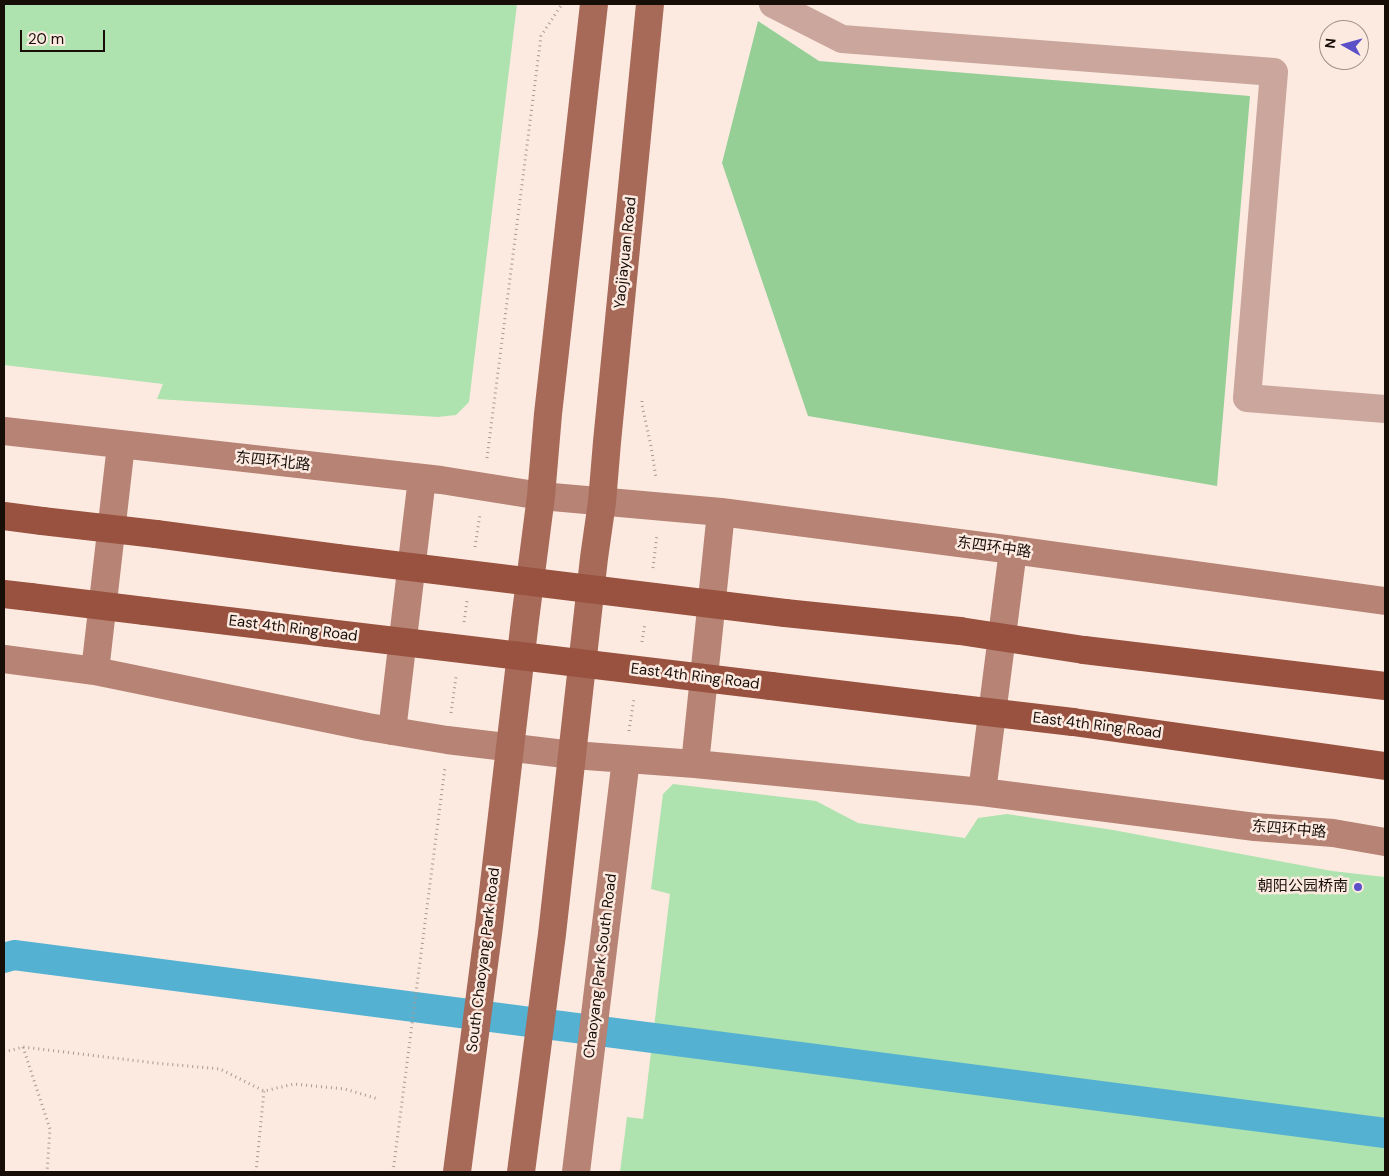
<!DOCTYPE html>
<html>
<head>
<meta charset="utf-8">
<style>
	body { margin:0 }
	#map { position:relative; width:1389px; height:1176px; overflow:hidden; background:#fceae1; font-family:"DM Sans",sans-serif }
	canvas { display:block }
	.frame { position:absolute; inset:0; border:5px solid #170e08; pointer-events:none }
	.north { position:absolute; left:1319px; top:20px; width:50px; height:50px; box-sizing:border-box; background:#fceae1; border:1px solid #a0928a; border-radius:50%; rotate:277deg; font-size:14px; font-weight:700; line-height:20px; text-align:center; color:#170e08 }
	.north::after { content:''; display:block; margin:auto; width:18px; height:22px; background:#5b50c8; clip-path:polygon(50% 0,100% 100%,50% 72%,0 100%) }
	.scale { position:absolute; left:20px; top:30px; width:85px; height:22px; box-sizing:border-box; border:2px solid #170e08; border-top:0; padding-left:6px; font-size:15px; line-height:18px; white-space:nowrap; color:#170e08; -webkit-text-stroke:4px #fceae1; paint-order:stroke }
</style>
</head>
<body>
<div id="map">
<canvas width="1389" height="1176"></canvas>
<div class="frame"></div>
<div class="north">N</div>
<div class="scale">20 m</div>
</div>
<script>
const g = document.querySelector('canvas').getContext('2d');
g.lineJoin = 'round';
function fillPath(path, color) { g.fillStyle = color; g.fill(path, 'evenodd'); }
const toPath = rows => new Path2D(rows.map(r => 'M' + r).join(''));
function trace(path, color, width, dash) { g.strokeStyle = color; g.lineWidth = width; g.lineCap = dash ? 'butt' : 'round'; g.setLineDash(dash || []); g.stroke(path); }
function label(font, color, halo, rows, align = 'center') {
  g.font = font + ' "DM Sans","Noto Sans SC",sans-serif'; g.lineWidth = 5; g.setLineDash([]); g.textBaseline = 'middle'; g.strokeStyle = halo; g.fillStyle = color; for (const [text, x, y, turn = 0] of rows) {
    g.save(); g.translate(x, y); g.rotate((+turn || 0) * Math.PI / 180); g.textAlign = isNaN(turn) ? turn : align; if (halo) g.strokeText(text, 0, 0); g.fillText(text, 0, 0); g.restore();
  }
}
fillPath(toPath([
	[4,4,517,4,469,402,456,415,438,417,157,399,163,384,4,365],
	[673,784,816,801,858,823,965,838,978,818,1007,814,1113,830,1332,871,1385,877,1385,1172,620,1172,627,1117,643,1119,670,894,651,889,663,794]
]), '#aee2ae');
fillPath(toPath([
	[758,21,819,61,1250,96,1217,486,808,416,722,163]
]), '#95cf96');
trace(toPath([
	[4,958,14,955,1385,1133]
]), '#54b1d2', 30);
trace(toPath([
	[642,401,642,405,651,446,656,478],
	[487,458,541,36,562,4],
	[475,547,480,514],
	[653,568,657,534],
	[464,622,467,601],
	[642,642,645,623],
	[451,713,456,677],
	[629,731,634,698],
	[23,1047,50,1129,47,1172],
	[4,1052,23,1047,155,1063,220,1069,264,1091,294,1084,345,1089,378,1099],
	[256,1172,264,1091],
	[393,1172,445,767]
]), '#a89992', 3, [1, 4]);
trace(toPath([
	[773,4,842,39,1274,72,1247,398,1385,409]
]), '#caa69c', 28);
trace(toPath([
	[4,431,441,480,541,496,721,512,1013,550,1385,601],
	[4,659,95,671,368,727,447,740,573,755,695,764,982,792,1255,827,1333,833,1385,842],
	[95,671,121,445],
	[392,731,422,478],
	[695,764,721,512],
	[982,792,1013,550],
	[576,1172,626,759]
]), '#b68374', 28);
trace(toPath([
	[457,1172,489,926,525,620,541,496,548,414,594,4],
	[521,1172,552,934,594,558,602,502,607,442,650,4]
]), '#a76958', 28);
trace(toPath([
	[4,516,42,521],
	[156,534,337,558],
	[4,594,30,597],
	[145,611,328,633],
	[785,613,960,631],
	[1084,650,1385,686],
	[771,686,953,708],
	[1073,722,1385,766]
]), '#99523f', 28);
trace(toPath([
	[42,521,156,534],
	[337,558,785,613],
	[30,597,145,611],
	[960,631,1084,650],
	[328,633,771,686],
	[953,708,1073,722]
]), '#99523f', 28);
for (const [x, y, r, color] of [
	[1358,887,5,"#5b50c8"]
]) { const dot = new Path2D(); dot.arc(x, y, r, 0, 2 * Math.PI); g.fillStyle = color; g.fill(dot); trace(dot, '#fceae1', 2); }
label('15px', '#170e08', '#fceae1', [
	["Yaojiayuan Road",626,253,-84],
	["东四环北路",273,462,6],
	["东四环中路",994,548,8],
	["East 4th Ring Road",293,629,7],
	["East 4th Ring Road",695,677,7],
	["East 4th Ring Road",1097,726,7],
	["东四环中路",1289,830,5],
	["South Chaoyang Park Road",484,960,-83],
	["Chaoyang Park South Road",601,966,-83]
]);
label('15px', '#170e08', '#fceae1', [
	["朝阳公园桥南",1348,887]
], 'right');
</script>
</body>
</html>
